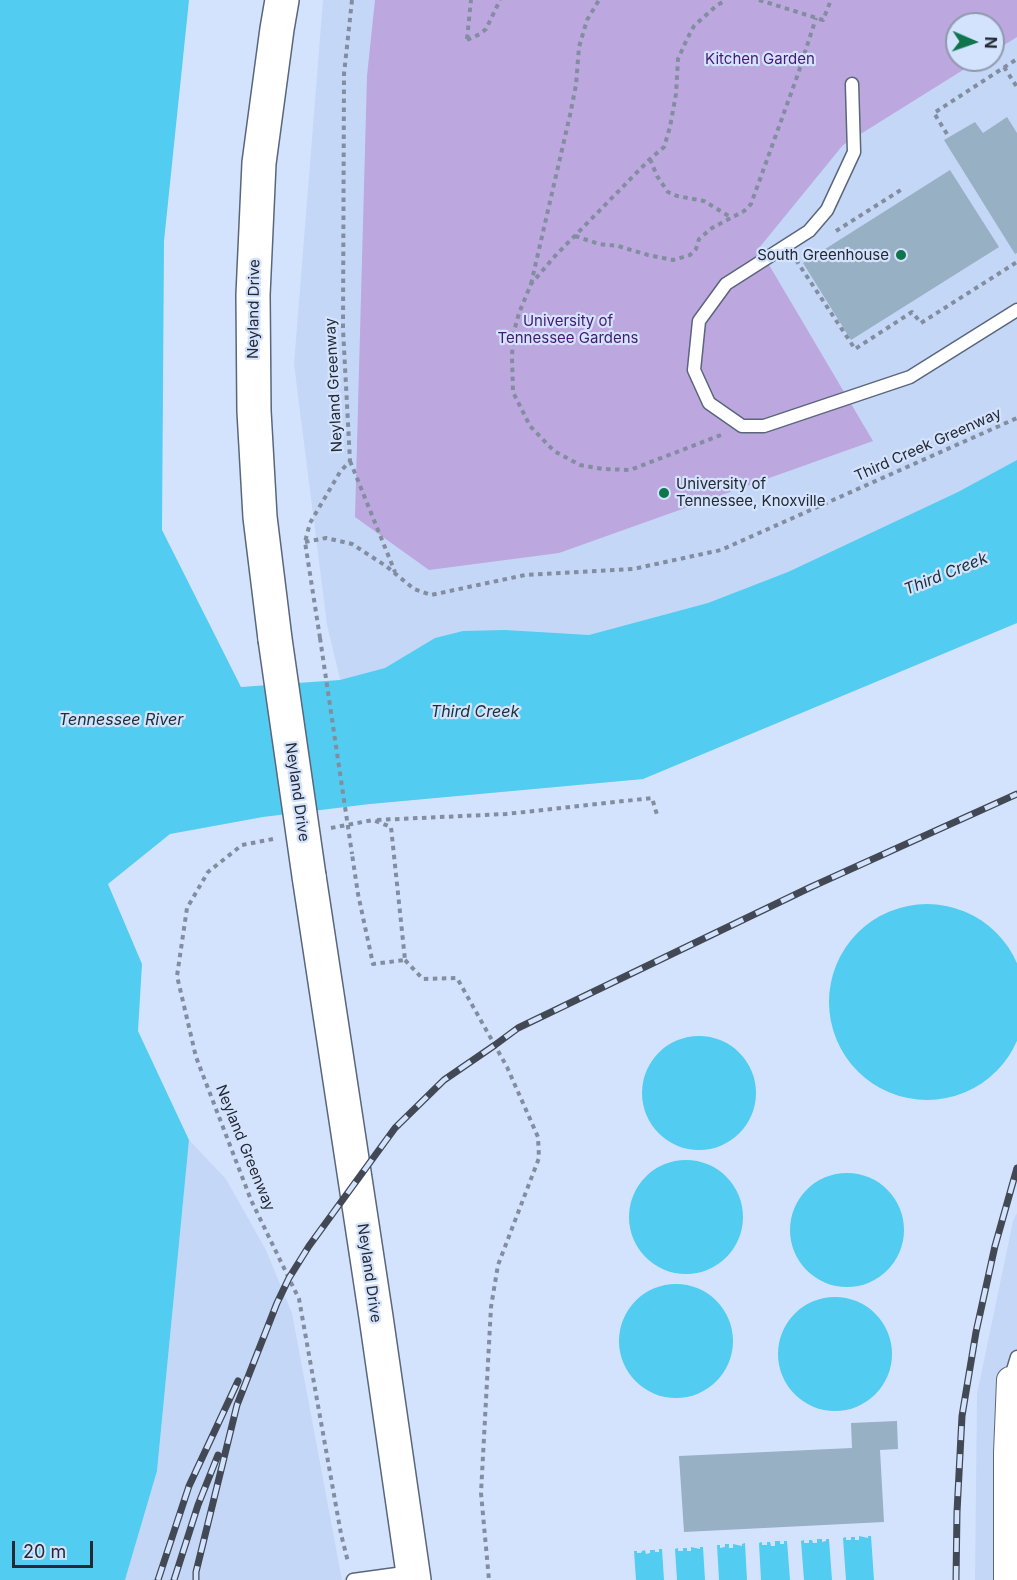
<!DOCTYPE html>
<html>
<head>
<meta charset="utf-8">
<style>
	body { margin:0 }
	#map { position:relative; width:1017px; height:1580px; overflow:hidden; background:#d4e3fd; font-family:Inter,sans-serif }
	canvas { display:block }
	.north { position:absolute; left:945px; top:12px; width:60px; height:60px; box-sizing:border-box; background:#d4e3fd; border:2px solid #8e99ac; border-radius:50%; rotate:92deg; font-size:16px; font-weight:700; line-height:24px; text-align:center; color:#242933 }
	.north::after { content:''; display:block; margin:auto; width:21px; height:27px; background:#0e754d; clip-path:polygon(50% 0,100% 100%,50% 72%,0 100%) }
	.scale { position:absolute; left:12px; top:1541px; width:81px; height:27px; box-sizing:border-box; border:3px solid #242933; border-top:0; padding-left:8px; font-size:18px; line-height:21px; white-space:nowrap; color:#242933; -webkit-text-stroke:4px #d4e3fd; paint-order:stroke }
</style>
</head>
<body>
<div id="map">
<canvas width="1017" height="1580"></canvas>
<div class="north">N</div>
<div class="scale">20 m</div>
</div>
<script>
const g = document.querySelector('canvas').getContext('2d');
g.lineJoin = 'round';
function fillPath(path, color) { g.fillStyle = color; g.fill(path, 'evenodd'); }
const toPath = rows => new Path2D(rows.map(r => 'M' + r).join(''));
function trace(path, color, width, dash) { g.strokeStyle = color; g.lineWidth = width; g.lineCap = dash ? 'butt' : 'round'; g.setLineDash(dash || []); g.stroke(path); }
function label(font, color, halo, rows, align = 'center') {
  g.font = font + ' Inter,sans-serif'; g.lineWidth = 4.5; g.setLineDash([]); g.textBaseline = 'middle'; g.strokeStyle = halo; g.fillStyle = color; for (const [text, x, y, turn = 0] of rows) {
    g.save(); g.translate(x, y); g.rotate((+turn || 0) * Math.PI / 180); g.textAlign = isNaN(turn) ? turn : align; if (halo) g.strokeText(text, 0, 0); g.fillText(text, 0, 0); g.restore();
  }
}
fillPath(toPath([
	[323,0,1017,0,1017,623,643,779,370,804,327,625,294,364],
	[957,24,993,24,993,60,957,60],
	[189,1140,226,1179,266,1250,292,1313,342,1580,125,1580,157,1471],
	[1017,1213,1017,1580,975,1580,977,1394,1013,1221]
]), '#c5d7f7');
fillPath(toPath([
	[375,0,1017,0,1017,37,993,52,993,24,957,24,957,60,979,60,843,145,759,248,873,441,559,553,429,570,355,517,367,76]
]), '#bca7df');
fillPath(toPath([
	[0,0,189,0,164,241,162,530,241,687,340,680,385,668,435,638,463,631,505,630,589,635,708,603,788,572,958,492,1017,460,1017,623,643,779,370,804,263,817,170,834,108,884,142,964,138,1031,189,1140,157,1471,125,1580,0,1580],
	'829 1002a98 98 0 1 1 196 0a98 98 0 1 1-196 0Z',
	'642 1093a57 57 0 1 1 114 0a57 57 0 1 1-114 0Z',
	'629 1217a57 57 0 1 1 114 0a57 57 0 1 1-114 0Z',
	'790 1230a57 57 0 1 1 114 0a57 57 0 1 1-114 0Z',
	'619 1341a57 57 0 1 1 114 0a57 57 0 1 1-114 0Z',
	'778 1354a57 57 0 1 1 114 0a57 57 0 1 1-114 0Z',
	[859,1536,868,1538,868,1536,871,1536,874,1580,846,1580,843,1538,846,1537,846,1540,851,1540,851,1537,855,1537,855,1540,859,1540],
	[817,1539,822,1539,822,1542,826,1541,826,1539,829,1539,832,1580,804,1580,801,1541,804,1540,804,1543,809,1543,809,1540,812,1540,813,1543,817,1543],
	[775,1541,780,1541,780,1544,784,1544,784,1541,787,1541,790,1580,761,1580,759,1543,762,1542,762,1545,767,1545,767,1542,770,1542,771,1546,775,1546],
	[745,1543,747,1580,719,1580,717,1545,720,1545,720,1548,725,1547,725,1544,729,1544,729,1548,733,1548,733,1544,742,1546,742,1544],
	[691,1547,700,1549,700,1547,703,1547,705,1580,677,1580,675,1549,678,1548,678,1551,683,1551,683,1548,687,1548,687,1551,691,1551],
	[659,1549,662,1549,664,1580,636,1580,634,1551,637,1551,637,1553,641,1553,642,1551,645,1550,646,1554,650,1553,650,1550,655,1550,655,1552,659,1552]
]), '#52ccf0');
fillPath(toPath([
	[1007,117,1017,133,1017,253,1015,254,944,140,975,122,983,133],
	[950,170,999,247,851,340,803,263],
	[897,1421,898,1449,880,1450,884,1522,684,1532,679,1456,852,1448,851,1423]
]), '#97b0c3');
const service = toPath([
	[852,84,854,152,827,210,809,231,726,284,699,321,694,370,709,403,742,426,764,426,910,377,1017,310],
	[1010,1380,1017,1357],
	[353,1580,411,1572]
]);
const minor = toPath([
	[1007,1580,1007,1453,1010,1380]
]);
const primary = toPath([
	[275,639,260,517,254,411,253,295,259,163,277,29,282,0],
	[309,876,376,1317,414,1580]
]);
trace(service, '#59667c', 15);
trace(minor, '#59667c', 28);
trace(primary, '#59667c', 36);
trace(toPath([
	[759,0,823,20,831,0],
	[467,39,471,0],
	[467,40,480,34,486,29,500,0],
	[1004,67,1017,87],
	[947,134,934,113,1017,59],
	[650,159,657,176,668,192,677,196,704,201,732,218],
	[836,231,904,188],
	[575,236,599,244,618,246,648,255,673,260,690,255,696,249,699,239,712,228,744,211,751,204,798,74,816,18],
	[796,260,855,349,912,312,921,323,1017,262],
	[531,284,570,115,576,85,579,47,587,20,599,0],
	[721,435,630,470,603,469,580,465,554,451,530,426,513,392,512,358,513,335,519,313,531,284,555,256,650,159,664,147,670,127,676,94,678,59,687,39,694,26,716,6,726,0],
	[350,461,395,572],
	[305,542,326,538,352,544,386,566,414,589,431,595,525,575,633,569,721,550,1017,418],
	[320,638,305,542,310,523,340,472,350,461,343,329,344,74,352,0],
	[377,820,506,814,652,798,658,818],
	[331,828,373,820,391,827,405,960,373,964,358,894,352,854],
	[273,839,242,845,208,872,187,908,177,976,196,1057,251,1200,299,1299,341,1534,348,1562],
	[405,960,423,979,457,978,507,1067,538,1137,539,1158,498,1265,491,1307,481,1493,489,1580]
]), '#838da0', 4, [4.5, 4.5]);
trace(service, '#fff', 12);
trace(minor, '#fff', 26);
trace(primary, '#fff', 33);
const rail = toPath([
	[158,1580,189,1486,238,1381],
	[174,1580,198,1505,218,1455],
	[196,1580,196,1572,237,1405,277,1303,289,1278,309,1246,395,1128,444,1080,495,1045,518,1028,811,887,1017,794],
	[956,1580,957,1512,962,1416,976,1332,995,1246,1017,1168]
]);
trace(rail, '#424955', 7);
trace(rail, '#d4e3fd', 4.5, [14]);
const primaryBridge = toPath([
	[275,639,309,876]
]);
trace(primaryBridge, '#59667c', 36, []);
trace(toPath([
	[320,638,352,854]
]), '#838da0', 4, [4.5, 4.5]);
trace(primaryBridge, '#fff', 33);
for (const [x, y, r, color] of [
	[901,255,6,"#0e754d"],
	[664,493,6,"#0e754d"]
]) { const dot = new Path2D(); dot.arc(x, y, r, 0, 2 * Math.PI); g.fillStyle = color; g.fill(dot); trace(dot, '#d4e3fd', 2); }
label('15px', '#471876', '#d4e3fd', [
	["Kitchen Garden",760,59],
	["University of",568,321],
	["Tennessee Gardens",568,338]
]);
label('15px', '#242933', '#d4e3fd', [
	["South Greenhouse",889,255],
	["University of",676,484,"left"],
	["Tennessee, Knoxville",676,501,"left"]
], 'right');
label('15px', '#242933', '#d4e3fd', [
	["Neyland Drive",254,309,-89],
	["Neyland Greenway",334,385,-93],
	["Third Creek Greenway",928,445,-24],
	["Neyland Drive",297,792,82],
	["Neyland Greenway",245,1148,68],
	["Neyland Drive",369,1273,82]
]);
label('italic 16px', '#1a2f36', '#d4e3fd', [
	["Third Creek",946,574,-22],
	["Third Creek",475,712],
	["Tennessee River",121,720]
]);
</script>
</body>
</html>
